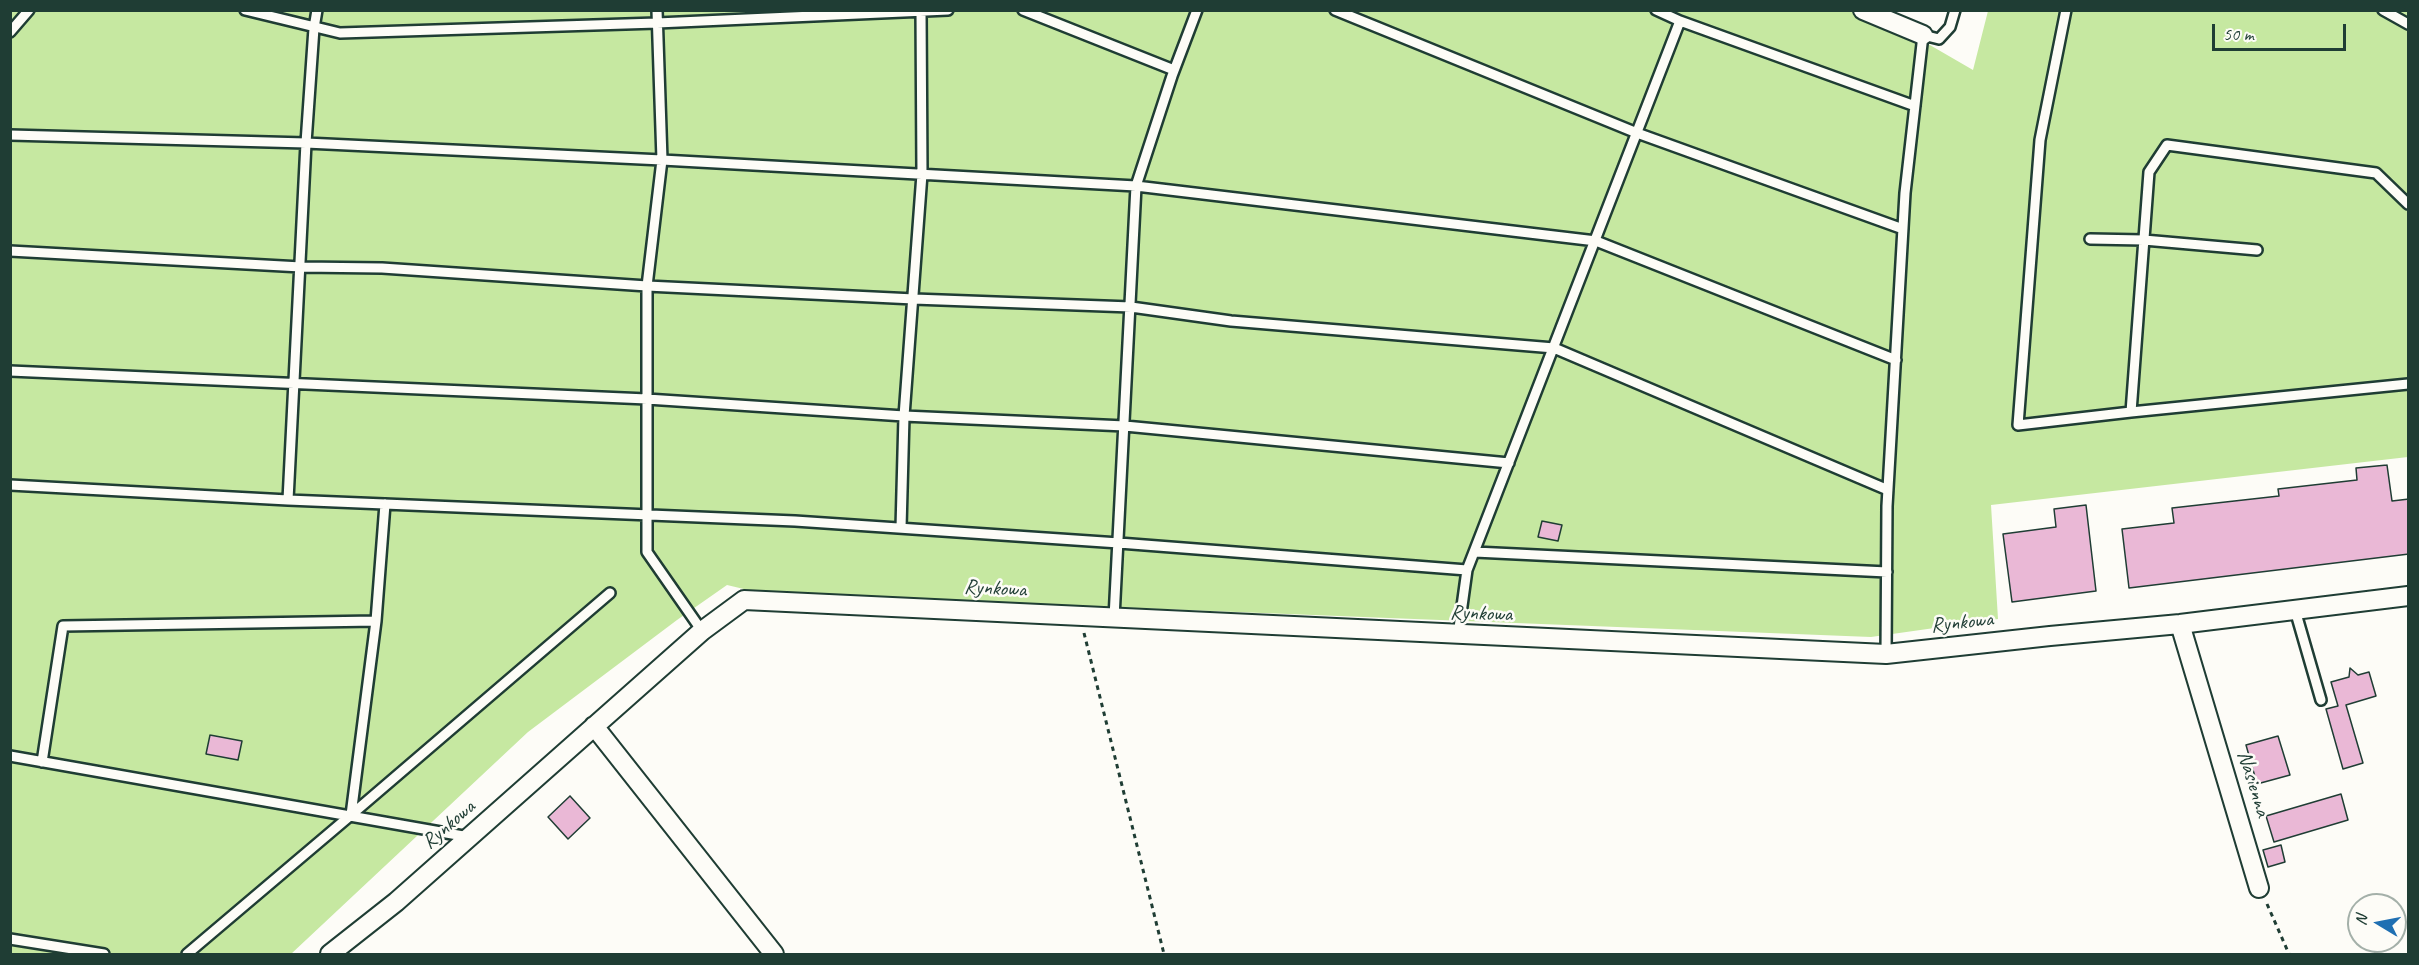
<!DOCTYPE html>
<html>
<head>
<meta charset="utf-8">
<style>
	body { margin:0 }
	#map { position:relative; width:2419px; height:965px; overflow:hidden; background:#fdfcf7; font-family:Caveat,sans-serif }
	canvas { display:block }
	.frame { position:absolute; inset:0; border:12px solid #1f3d34; pointer-events:none }
	.north { position:absolute; left:2347px; top:893px; width:60px; height:60px; box-sizing:border-box; background:#fdfcf7; border:2px solid #a4b0a9; border-radius:50%; rotate:280deg; font-size:16px; font-weight:700; line-height:24px; text-align:center; color:#1f3d34 }
	.north::after { content:''; display:block; margin:auto; width:21px; height:27px; background:#1f6fb2; clip-path:polygon(50% 0,100% 100%,50% 72%,0 100%) }
	.scale { position:absolute; left:2212px; top:24px; width:134px; height:27px; box-sizing:border-box; border:3px solid #1f3d34; border-top:0; padding-left:8px; font-size:18px; line-height:21px; white-space:nowrap; color:#1f3d34; -webkit-text-stroke:4px #fdfcf7; paint-order:stroke }
</style>
</head>
<body>
<div id="map">
<canvas width="2419" height="965"></canvas>
<div class="frame"></div>
<div class="north">N</div>
<div class="scale">50 m</div>
</div>
<script>
const g = document.querySelector('canvas').getContext('2d');
g.lineJoin = 'round';
function fillPath(path, color) { g.fillStyle = color; g.fill(path, 'evenodd'); }
const toPath = rows => new Path2D(rows.map(r => 'M' + r).join(''));
function trace(path, color, width, dash) { g.strokeStyle = color; g.lineWidth = width; g.lineCap = dash ? 'butt' : 'round'; g.setLineDash(dash || []); g.stroke(path); }
function label(font, color, halo, rows, align = 'center') {
  g.font = font + ' Caveat,sans-serif'; g.lineWidth = 5; g.setLineDash([]); g.textBaseline = 'middle'; g.strokeStyle = halo; g.fillStyle = color; for (const [text, x, y, turn = 0] of rows) {
    g.save(); g.translate(x, y); g.rotate((+turn || 0) * Math.PI / 180); g.textAlign = isNaN(turn) ? turn : align; if (halo) g.strokeText(text, 0, 0); g.fillText(text, 0, 0); g.restore();
  }
}
fillPath(toPath([
	[1862,10,1885,19,1973,70,1988,11,2408,11,2408,457,1991,505,1998,619,1871,637,983,602,748,590,727,585,677,620,528,732,291,954,11,954,10,11]
]), '#c6e8a1');
const building = toPath([
	[2387,465,2392,501,2409,499,2409,554,2129,588,2122,529,2174,523,2172,508,2279,496,2278,489,2357,480,2356,468,2387,465],
	[2086,505,2096,591,2012,602,2003,534,2056,527,2054,509,2086,505],
	[1542,521,1562,525,1558,541,1538,537,1542,521],
	[2350,668,2358,675,2369,672,2376,696,2346,705,2363,763,2343,769,2326,709,2338,706,2331,682,2349,677,2350,668],
	[210,735,242,741,238,760,206,754,210,735],
	[2278,736,2290,775,2257,784,2246,745,2278,736],
	[2341,794,2348,820,2274,842,2266,816,2341,794],
	[570,796,590,818,568,839,548,817,570,796],
	[2281,845,2285,862,2268,867,2263,850,2281,845]
]);
fillPath(building, '#eab8d6');
trace(building, '#1f3d34', 1.5);
const service = toPath([
	[245,10,340,33,657,23,948,10],
	[657,10,662,160,647,286,647,552,702,631],
	[1023,10,1174,70],
	[1335,10,1637,133,1903,229],
	[2066,10,2040,140,2018,425,2131,412,2149,172,2167,145,2376,173,2408,204],
	[2383,10,2408,24],
	[1680,21,1915,106],
	[10,32,29,10],
	[10,135,306,143,662,160,1136,186,1596,241,1896,360],
	[2090,239,2144,240,2257,250],
	[10,251,301,267,382,268,647,286,914,299,1131,307,1231,321,1554,348,1888,490],
	[10,371,647,399,904,416,1125,426,1509,463],
	[2131,412,2408,384],
	[10,485,288,500,795,521,1119,543,1467,570],
	[288,500,306,143,314,28,317,10],
	[901,528,904,416,922,174,921,10],
	[1475,552,1887,572],
	[2295,610,2321,700],
	[1114,618,1136,186,1172,76,1197,10],
	[376,621,351,815,610,593],
	[1458,635,1467,570,1680,21,1656,10],
	[1886,654,1887,506,1905,193,1923,35,1939,39,1950,27,1955,10],
	[10,756,469,837],
	[42,762,63,626,376,621,385,504],
	[10,939,104,954],
	[187,954,351,815]
]);
const minor = toPath([
	[1863,10,1923,35],
	[2180,624,2259,888],
	[594,726,774,954],
	[330,954,396,902,702,631,744,600,1886,654,2050,636,2180,624,2408,596]
]);
trace(service, '#1f3d34', 14);
trace(minor, '#1f3d34', 22);
trace(toPath([
	[1084,633,1164,954],
	[2267,904,2289,954]
]), '#1f3d34', 3, [4.5, 4.5]);
trace(service, '#fdfcf7', 9);
trace(minor, '#fdfcf7', 18);
label('21px', '#1f3d34', '#fdfcf7', [
	["Rynkowa",995,589,3],
	["Rynkowa",1481,614,2],
	["Rynkowa",1962,623,-6],
	["Nasienna",2253,784,73],
	["Rynkowa",449,825,-41]
]);
</script>
</body>
</html>
